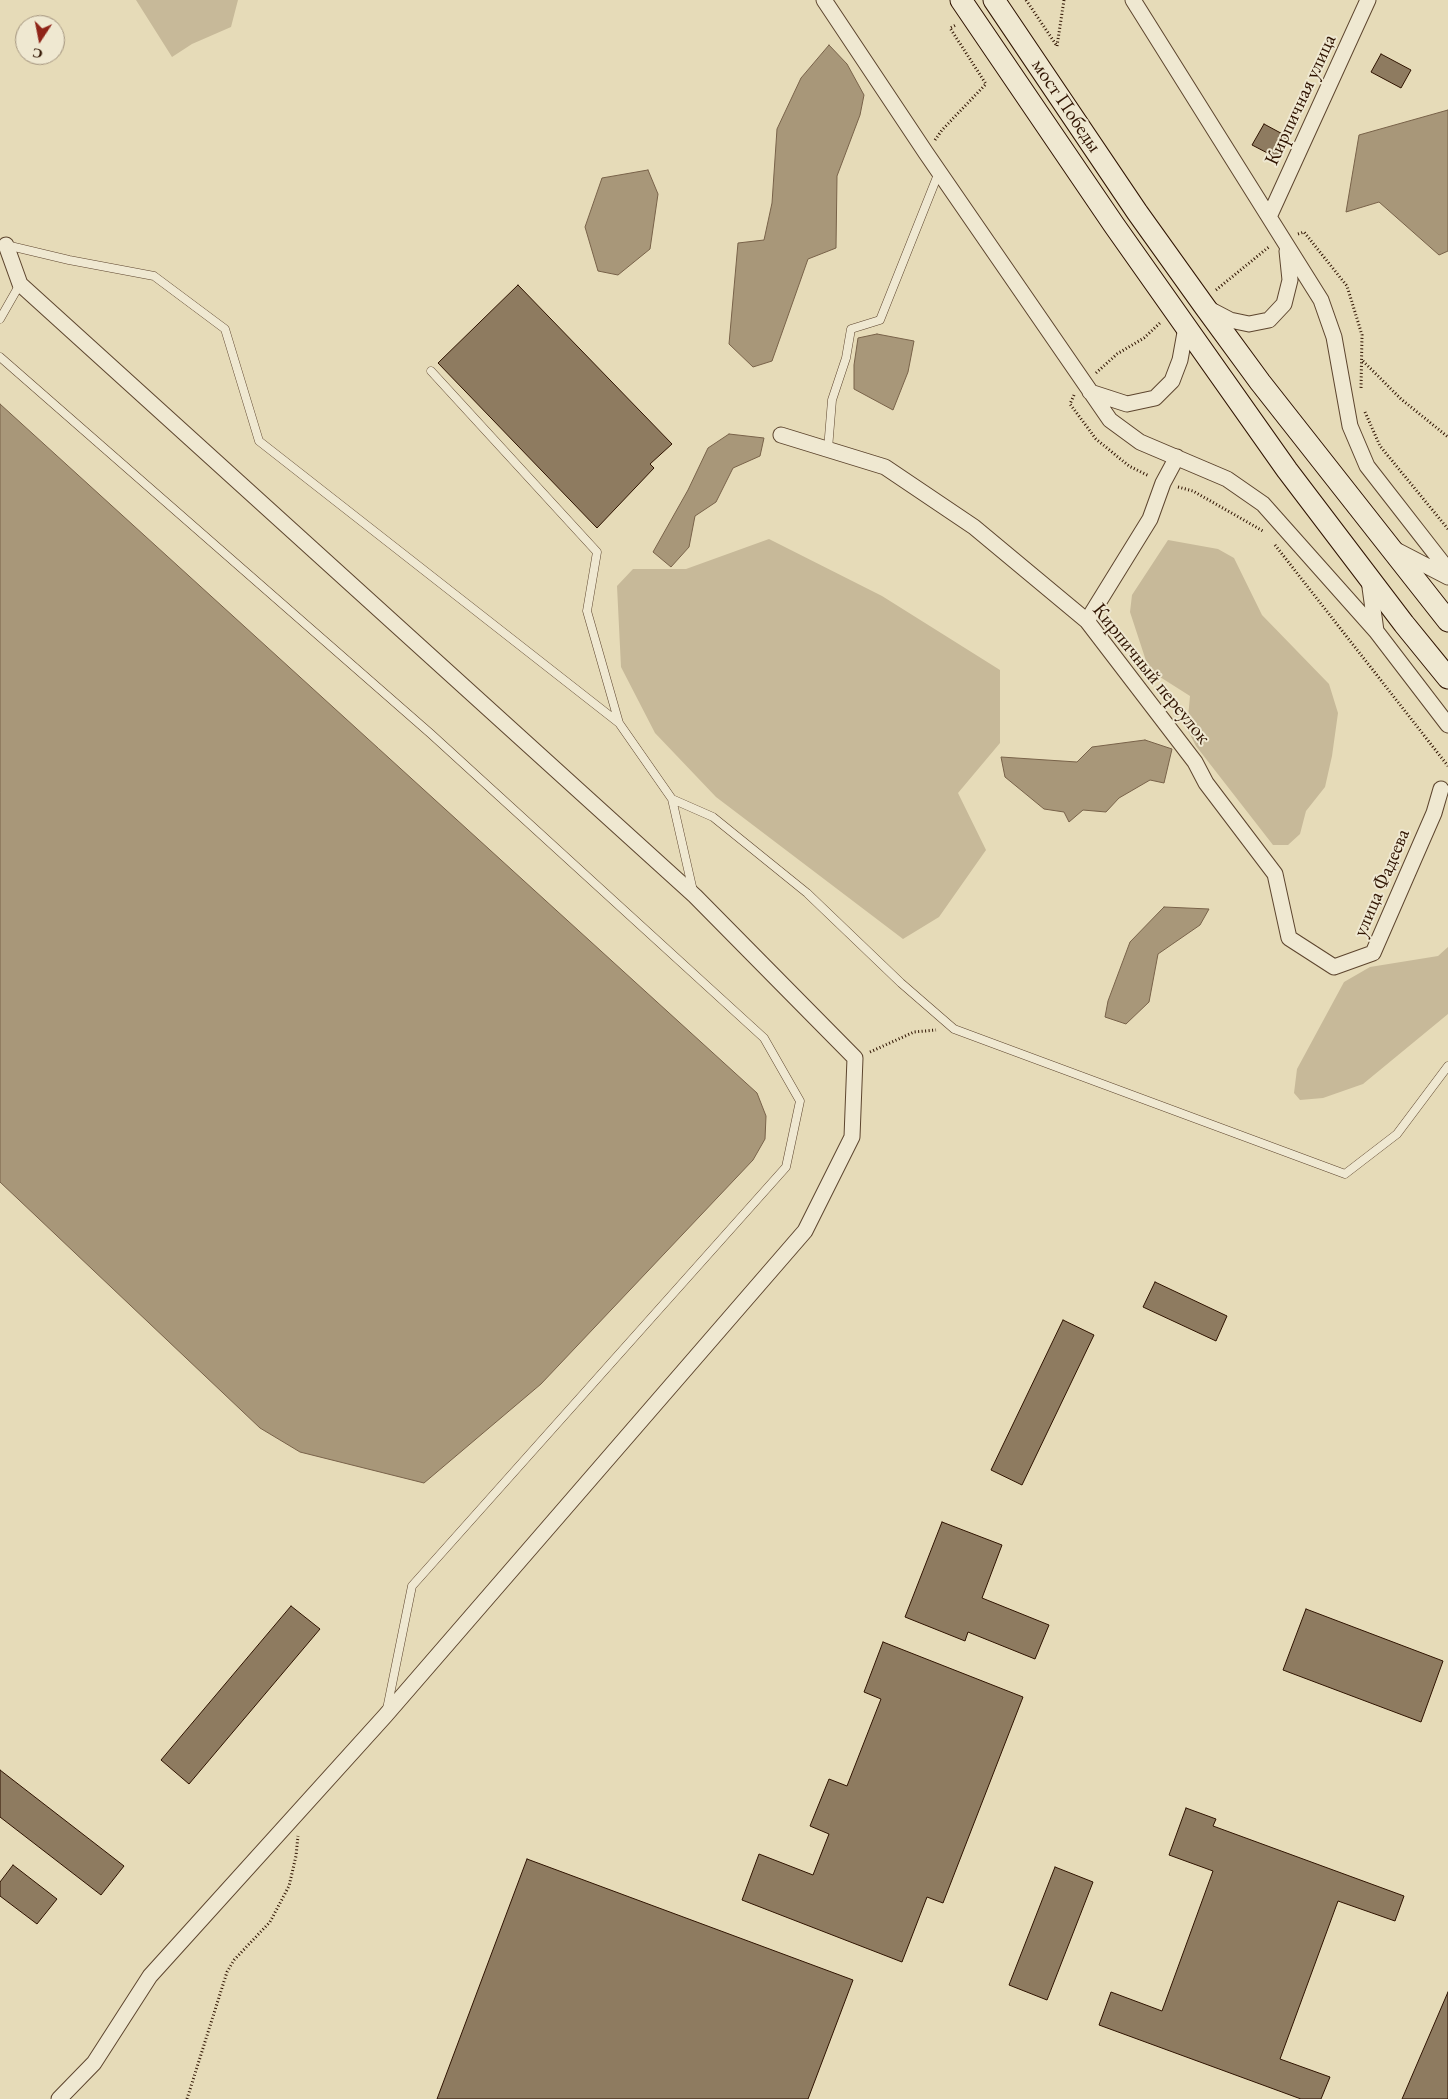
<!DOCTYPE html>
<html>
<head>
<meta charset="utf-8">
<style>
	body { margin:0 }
	#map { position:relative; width:1448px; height:2099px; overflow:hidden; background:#e6dbb8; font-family:"EB Garamond",serif }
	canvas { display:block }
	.north { position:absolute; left:15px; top:15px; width:50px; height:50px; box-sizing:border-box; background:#efe8d1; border:1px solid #a2937d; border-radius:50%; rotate:191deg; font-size:14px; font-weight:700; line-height:20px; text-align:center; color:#2f1300 }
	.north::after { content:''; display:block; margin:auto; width:18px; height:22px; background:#8f2418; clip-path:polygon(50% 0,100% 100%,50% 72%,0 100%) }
</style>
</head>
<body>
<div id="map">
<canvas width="1448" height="2099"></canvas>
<div class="north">С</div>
</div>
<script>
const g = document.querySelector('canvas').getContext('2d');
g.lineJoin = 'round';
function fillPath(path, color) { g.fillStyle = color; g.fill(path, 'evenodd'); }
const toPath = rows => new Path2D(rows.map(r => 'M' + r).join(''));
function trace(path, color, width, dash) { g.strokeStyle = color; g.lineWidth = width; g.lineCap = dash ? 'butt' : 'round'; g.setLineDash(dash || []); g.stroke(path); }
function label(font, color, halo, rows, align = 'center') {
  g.font = font + ' "EB Garamond",serif'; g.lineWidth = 4; g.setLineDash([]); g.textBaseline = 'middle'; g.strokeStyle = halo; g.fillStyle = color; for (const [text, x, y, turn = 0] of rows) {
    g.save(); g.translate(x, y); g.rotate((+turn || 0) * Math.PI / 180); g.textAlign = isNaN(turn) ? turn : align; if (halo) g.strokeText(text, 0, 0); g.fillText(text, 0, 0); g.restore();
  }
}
fillPath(toPath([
	[136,0,238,0,231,27,192,44,172,57],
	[769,539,882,596,1000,670,1000,743,958,793,986,850,939,917,903,939,716,797,655,733,621,667,617,586,633,569,686,569],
	[1168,540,1218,549,1234,558,1262,615,1329,684,1338,713,1332,756,1325,787,1306,811,1300,834,1288,845,1273,845,1196,746,1187,729,1190,696,1149,670,1130,612,1132,595],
	[1448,947,1448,1014,1363,1084,1323,1098,1300,1100,1294,1093,1297,1069,1344,982,1370,967,1438,956]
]), '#c7b999');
const water = toPath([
	[829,45,847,64,864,95,860,115,837,176,836,248,808,259,772,361,753,367,729,344,738,243,764,240,772,203,777,129,801,78,829,45],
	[1448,110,1448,251,1439,255,1379,202,1346,212,1359,135,1448,110],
	[648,170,658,194,650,249,618,275,598,271,585,227,602,178,648,170],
	[877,334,914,341,908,372,893,410,854,389,854,365,858,338,877,334],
	[0,404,757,1093,766,1116,765,1139,753,1160,541,1384,424,1483,300,1452,260,1428,0,1182,0,404],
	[729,434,764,438,760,456,733,468,716,502,695,516,689,547,671,567,653,552,688,490,708,448,729,434],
	[1145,740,1172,749,1164,783,1150,780,1119,798,1106,812,1083,810,1069,822,1064,812,1044,809,1005,777,1001,757,1077,762,1092,747,1145,740],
	[1164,907,1209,909,1200,925,1158,954,1149,1002,1126,1024,1105,1017,1108,1001,1130,942,1164,907]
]);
fillPath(water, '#a89779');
trace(water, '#786249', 1);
const building = toPath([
	[1381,54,1411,70,1401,88,1371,72,1381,54],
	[1264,124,1290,138,1279,159,1252,145,1264,124],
	[518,285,672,444,650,464,654,468,597,528,438,363,518,285],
	[1155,1282,1227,1316,1216,1341,1143,1307,1155,1282],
	[1063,1320,1094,1335,1022,1485,991,1470,1063,1320],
	[942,1522,1002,1545,982,1598,1049,1625,1035,1659,968,1632,965,1641,905,1617,942,1522],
	[291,1606,320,1629,189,1784,161,1760,291,1606],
	[1306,1609,1443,1661,1421,1722,1283,1670,1306,1609],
	[883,1642,1023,1697,943,1903,927,1897,902,1962,742,1900,759,1854,813,1875,829,1834,810,1826,829,1779,847,1786,881,1699,864,1692,883,1642],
	[0,1770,124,1866,101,1895,0,1817,0,1770],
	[1186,1808,1216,1819,1213,1826,1404,1896,1395,1921,1338,1901,1280,2059,1330,2077,1321,2099,1301,2099,1099,2025,1111,1992,1162,2011,1213,1871,1169,1855,1186,1808],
	[527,1859,853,1980,808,2099,437,2099,527,1859],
	[13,1865,57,1899,37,1924,0,1896,0,1882,13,1865],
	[1055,1867,1093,1882,1047,2000,1009,1985,1055,1867],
	[1448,1992,1448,2099,1402,2099,1448,1992]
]);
fillPath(building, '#8e7b60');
trace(building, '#2f1300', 1);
const service = toPath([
	[6,245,69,260,154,276,225,329,259,441,619,723],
	[0,319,20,284],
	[0,357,431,734,764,1038,800,1101,786,1167,412,1586,387,1709],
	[431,371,597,552,587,611,619,723,672,799,693,891],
	[828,449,832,400,846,358,851,329,880,320,939,172],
	[672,799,713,817,807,893,901,983,954,1029,1345,1174,1397,1134,1448,1066]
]);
const minor = toPath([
	[824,0,926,153,1110,420,1140,442,1227,479,1263,504,1376,631,1448,725],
	[1133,0,1321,300,1334,337,1350,426,1367,466,1448,570],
	[1269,217,1368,0],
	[6,245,20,284,695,896,855,1058,852,1137,805,1231,385,1716,150,1976,94,2063,59,2099],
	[1209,309,1230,320,1249,324,1269,320,1284,304,1290,280,1287,251],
	[1090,392,1127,404,1155,398,1172,381,1180,360,1186,327],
	[781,435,885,467,974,527,1087,621,1195,762,1206,783,1275,874,1289,938,1334,967,1373,953,1434,813,1441,789],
	[1394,549,1448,577],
	[1369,580,1376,631],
	[1087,621,1150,519,1163,483,1177,457]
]);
const secondary = toPath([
	[961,0,1114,225,1287,470,1404,624,1448,678],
	[994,0,1137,212,1205,307,1260,382,1448,621]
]);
trace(service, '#5d452e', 9);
trace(minor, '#5d452e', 17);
trace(secondary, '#2f1300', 23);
trace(toPath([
	[1026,0,1057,46],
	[1057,46,1064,0],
	[935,140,942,130,986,84,950,28,956,25],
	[1298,234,1304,232,1347,286,1362,335,1361,389],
	[1216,290,1270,246],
	[1363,361,1401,399,1448,437],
	[1096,373,1117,354,1144,338,1161,322],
	[1074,395,1070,404,1096,439,1129,466,1149,476],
	[1365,412,1380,446,1448,529],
	[1178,487,1193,491,1263,531],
	[1275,545,1448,766],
	[870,1052,914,1032,936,1030],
	[187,2099,227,1972,234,1960,270,1922,289,1886,296,1856,298,1836]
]), '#2f1300', 3, [1, 2.5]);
trace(service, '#efe8d1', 8);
trace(minor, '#efe8d1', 15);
trace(secondary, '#efe8d1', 21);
label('20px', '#2f1300', '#efe8d1', [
	["Кирпичная улица",1301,100,-65],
	["мост Победы",1066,106,56],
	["Кирпичный переулок",1151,674,51],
	["улица Фадеева",1382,883,-67]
]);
</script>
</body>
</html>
